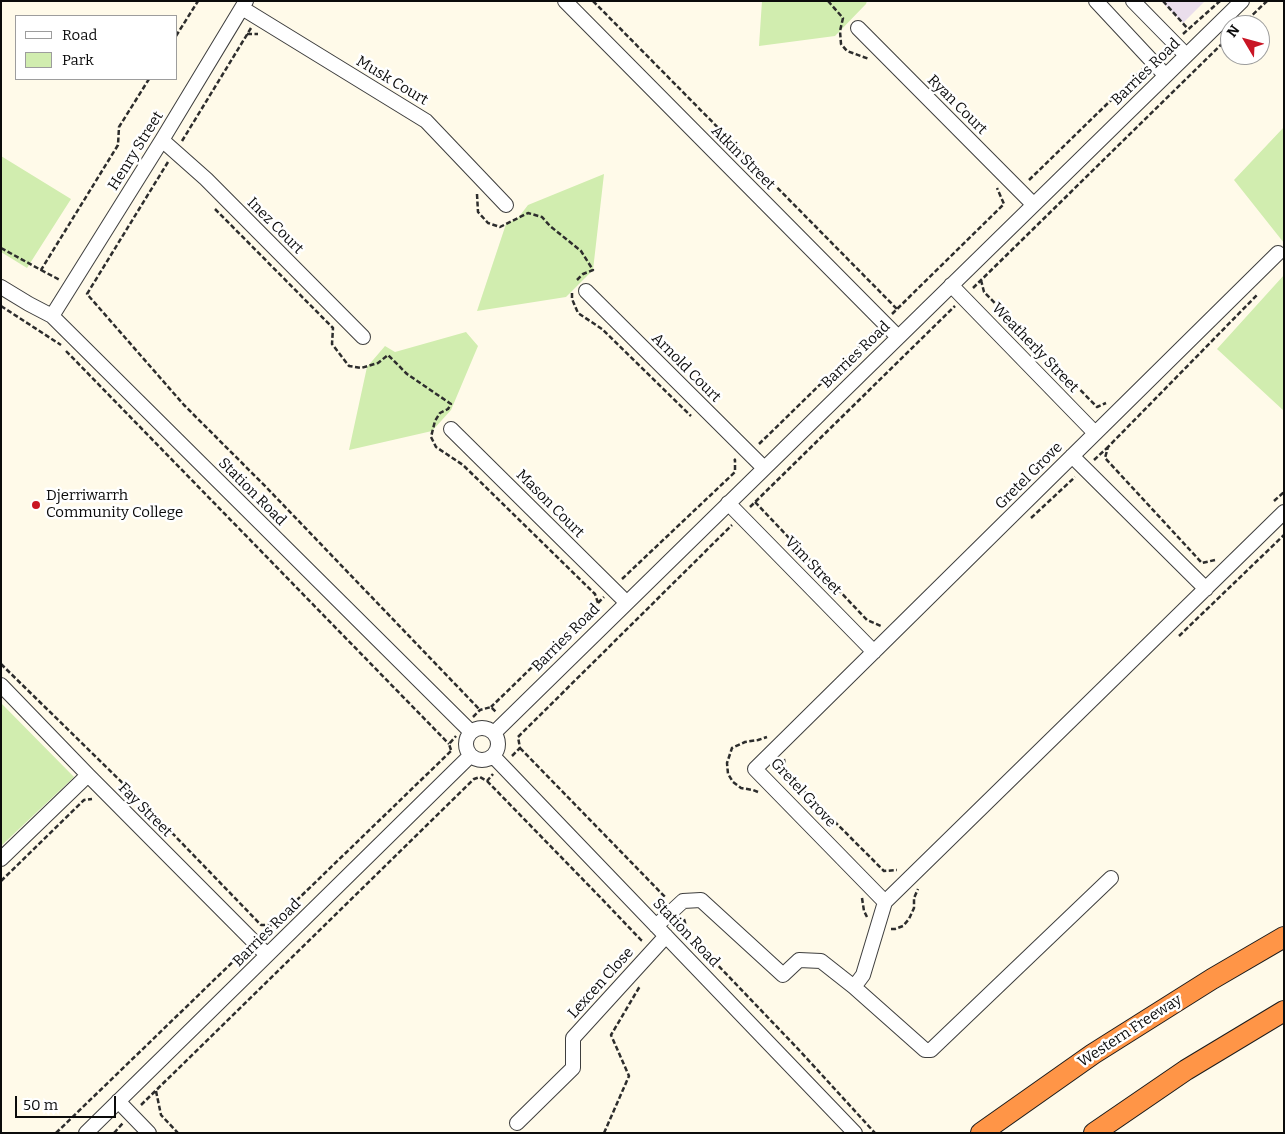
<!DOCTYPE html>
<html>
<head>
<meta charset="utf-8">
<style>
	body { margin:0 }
	#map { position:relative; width:1285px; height:1134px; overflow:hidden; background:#fffae9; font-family:Bitter,serif }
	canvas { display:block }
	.frame { position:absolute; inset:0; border:2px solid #0b0b0b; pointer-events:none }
	.legend { position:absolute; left:15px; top:15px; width:162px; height:65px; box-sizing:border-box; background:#fff; border:1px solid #9d9d9d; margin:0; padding:6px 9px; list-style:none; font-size:15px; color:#0b0b0b }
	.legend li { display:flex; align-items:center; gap:10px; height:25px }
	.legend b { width:25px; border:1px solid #9d9d9d }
	.north { position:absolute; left:1220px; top:15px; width:50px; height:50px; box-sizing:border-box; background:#fff; border:1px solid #9d9d9d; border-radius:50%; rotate:307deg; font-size:14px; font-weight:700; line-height:20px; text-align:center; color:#0b0b0b }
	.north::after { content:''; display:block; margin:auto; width:18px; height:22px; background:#c91524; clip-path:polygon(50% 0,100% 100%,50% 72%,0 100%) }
	.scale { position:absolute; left:15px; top:1096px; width:101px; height:22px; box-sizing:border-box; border:2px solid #0b0b0b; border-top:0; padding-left:6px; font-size:15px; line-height:18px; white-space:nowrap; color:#0b0b0b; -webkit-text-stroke:4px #fff; paint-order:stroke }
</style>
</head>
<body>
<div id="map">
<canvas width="1285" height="1134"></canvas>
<div class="frame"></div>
<ul class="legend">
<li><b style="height:6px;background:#fff"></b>Road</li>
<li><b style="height:14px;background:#d1edaf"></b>Park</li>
</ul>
<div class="north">N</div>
<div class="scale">50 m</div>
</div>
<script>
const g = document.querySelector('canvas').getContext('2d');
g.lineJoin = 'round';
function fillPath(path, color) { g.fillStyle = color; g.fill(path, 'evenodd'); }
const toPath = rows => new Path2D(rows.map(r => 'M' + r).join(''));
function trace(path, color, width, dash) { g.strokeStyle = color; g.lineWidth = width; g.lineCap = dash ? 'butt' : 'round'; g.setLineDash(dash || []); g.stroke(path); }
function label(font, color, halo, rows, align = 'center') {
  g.font = font + ' Bitter,serif'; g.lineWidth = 5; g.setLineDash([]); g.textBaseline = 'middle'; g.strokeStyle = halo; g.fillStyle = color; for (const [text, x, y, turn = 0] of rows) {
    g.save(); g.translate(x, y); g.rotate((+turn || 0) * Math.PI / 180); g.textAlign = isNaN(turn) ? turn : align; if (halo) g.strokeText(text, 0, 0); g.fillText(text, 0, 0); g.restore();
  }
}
fillPath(toPath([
	[1161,1,1205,1,1183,23]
]), '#eadeec');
fillPath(toPath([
	[762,1,867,1,866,4,835,36,759,46],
	[1284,127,1284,243,1234,180],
	[1,156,71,199,27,268,1,252],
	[604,174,593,270,566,297,477,311,506,224,518,218,528,205],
	[1284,275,1284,411,1217,349],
	[466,332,478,346,451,410,432,431,349,450,367,367,385,346,395,352],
	[1,703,74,777,1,846]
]), '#d1edaf');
const minor = toPath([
	[565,1,898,337],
	[1096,1,1165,75],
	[1133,1,1186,55],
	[242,8,426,121,506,205],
	[858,28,1033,204],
	[162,140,206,179,363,337],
	[1278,253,755,769,885,902,1284,512],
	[951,285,1095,433],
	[1,287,29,304,52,316,471,732],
	[586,291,764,468],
	[52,316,162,140,246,1],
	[451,429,626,602],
	[1072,456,1206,589],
	[728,503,874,652],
	[1,685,88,775,267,955],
	'466 744a16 16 0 1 1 32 0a16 16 0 1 1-32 0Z',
	[494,733,1242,1],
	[493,756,855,1133],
	[1,859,88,775],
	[656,926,683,901,701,900,783,975,799,960,821,961,854,987,925,1050,931,1050,1111,878],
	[854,987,863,975,885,902],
	[118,1101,149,1133],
	[517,1123,573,1068,573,1038,666,936],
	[86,1133,470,756]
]);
const highway = toPath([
	[981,1133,1093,1054,1212,979,1284,937],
	[1094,1133,1186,1070,1284,1011]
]);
trace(minor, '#3e3e3e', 16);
trace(highway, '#1c1c1c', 22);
trace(toPath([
	[593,1,897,309],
	[828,1,843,18,840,31,841,44,847,51,869,59],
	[1163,1,1188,29],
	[1242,25,1267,1],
	[247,34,258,34],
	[1183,34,1220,1],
	[176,36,198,1],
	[182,141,251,28],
	[168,162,87,294,184,405,267,488,480,710],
	[1029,180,1143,69],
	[477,194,478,212,488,223,500,227,528,213,542,217,550,226,581,251,593,270,583,274,577,280],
	[215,209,333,328,332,344,349,366,361,368,378,363,388,355,407,374,451,404,448,409,440,413,435,421,431,437,436,447,463,465,595,594,598,603,491,707],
	[1,248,41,270,118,145,119,127,149,79],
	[41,270,60,280],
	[981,280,984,292,1097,407,1106,403],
	[973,288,1230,36],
	[572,293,572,299,578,313,602,329,691,416],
	[1,306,61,345],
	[892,314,1004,204,997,188],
	[66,351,449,744],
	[759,444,875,331],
	[1094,460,1108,447],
	[1274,501,1284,492],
	[755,502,867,620,881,626],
	[750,507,955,306],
	[1031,518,1075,477],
	[1215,560,1202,563,1105,458,1108,447,1258,294],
	[622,579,735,472,735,460,734,459],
	[598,603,604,597],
	[1179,636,1284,535],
	[1,664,147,807,261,925,269,925],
	[473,717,480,710,491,707,497,713],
	[520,748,666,898],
	[451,750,449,744,456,736],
	[512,756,520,748,518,737,732,525],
	[784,759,786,773,884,871,897,870],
	[487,781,600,897,641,940,644,942],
	[758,792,753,790,741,788,733,782,728,774,727,763,732,748,745,742,758,740,767,737],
	[1,881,84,800,92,799],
	[862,898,864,911,867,917],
	[684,919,688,934,800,1051,875,1133],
	[891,929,895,929,903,926,909,919,914,908,914,898,918,889],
	[264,932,451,751],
	[156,1091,161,1115,178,1133],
	[141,1105,474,779,480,777,487,781,493,774],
	[56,1133,245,950],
	[114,1133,123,1123],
	[604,1133,629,1076,611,1035,640,986]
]), '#2d2d2d', 2.5, [5, 2.5]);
trace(minor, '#fff', 14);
trace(highway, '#ff9547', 20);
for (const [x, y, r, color] of [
	[36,505,5,"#c91524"]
]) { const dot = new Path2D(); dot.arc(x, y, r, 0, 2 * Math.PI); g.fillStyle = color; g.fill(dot); trace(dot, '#fff', 2); }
label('15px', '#0b0b0b', '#fff', [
	["Barries Road",1146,72,-44],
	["Musk Court",392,81,31],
	["Ryan Court",957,105,45],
	["Henry Street",136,151,-58],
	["Atkin Street",743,158,45],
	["Inez Court",275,226,45],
	["Weatherly Street",1035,348,46],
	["Barries Road",856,355,-44],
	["Arnold Court",686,368,45],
	["Gretel Grove",1029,476,-45],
	["Station Road",252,492,45],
	["Mason Court",550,504,45],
	["Vim Street",813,566,46],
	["Barries Road",566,638,-45],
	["Gretel Grove",803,793,47],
	["Fay Street",145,810,45],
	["Barries Road",267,933,-45],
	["Station Road",686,933,46],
	["Lexcen Close",601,983,-48],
	["Western Freeway",1130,1031,-33]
]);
label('15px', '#0b0b0b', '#fff', [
	["Djerriwarrh",46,496],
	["Community College",46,513]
], 'left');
</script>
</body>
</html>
